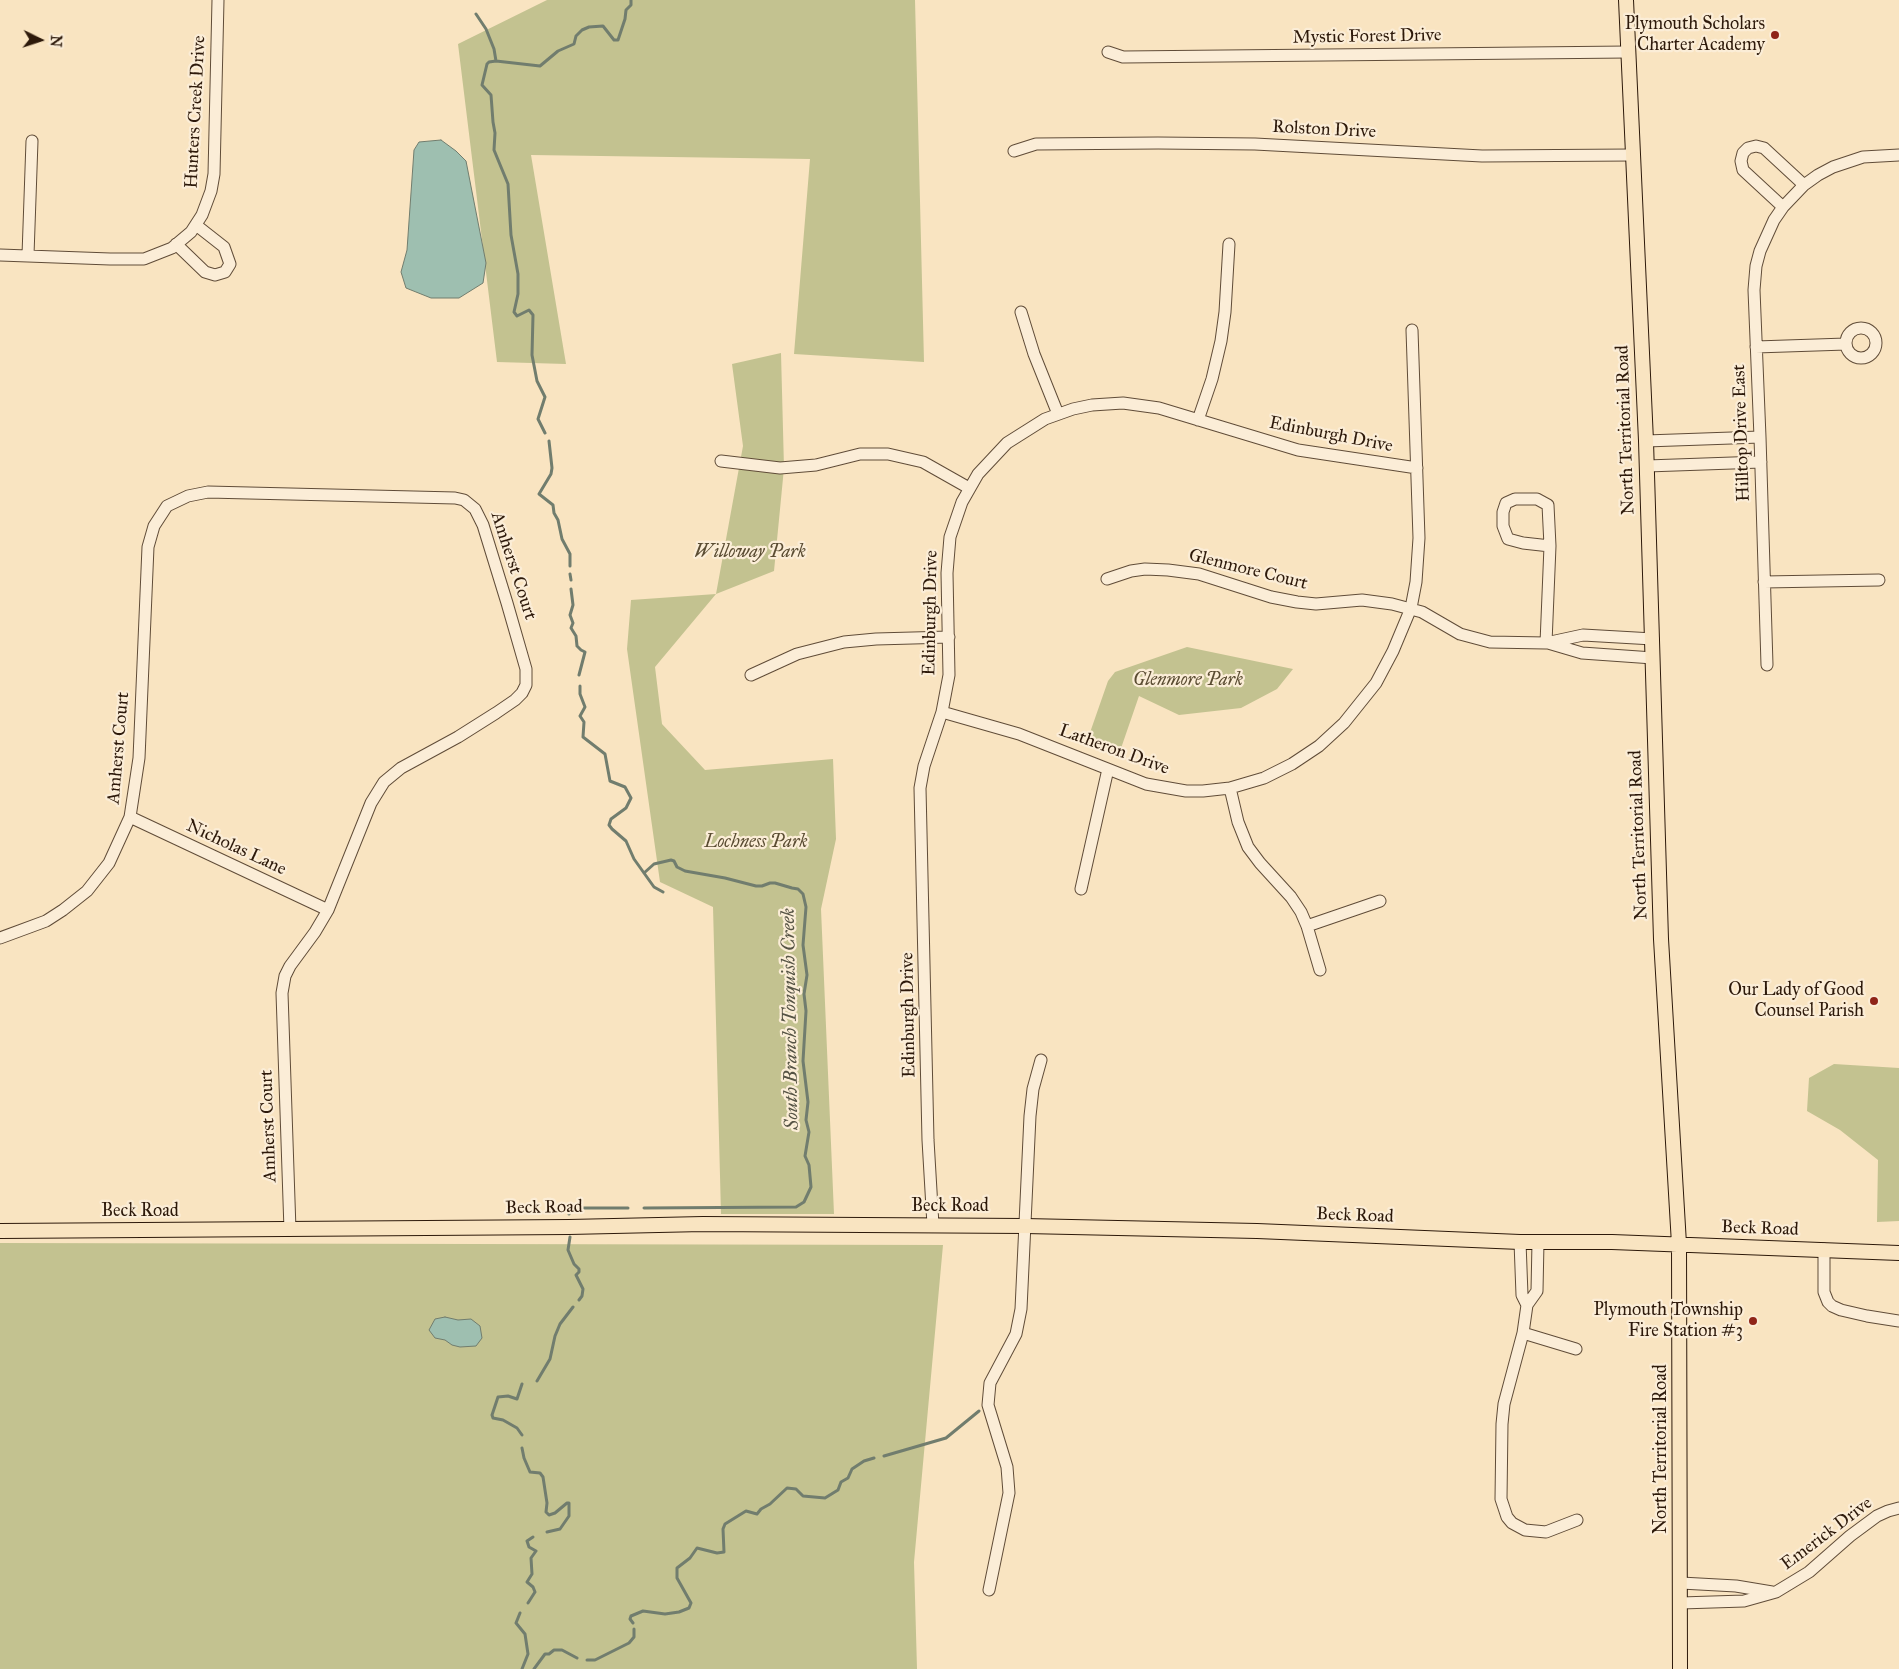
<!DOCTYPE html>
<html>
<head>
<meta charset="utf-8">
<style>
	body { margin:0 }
	#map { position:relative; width:1899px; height:1669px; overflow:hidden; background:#f9e4c1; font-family:"IM FELL Great Primer",serif }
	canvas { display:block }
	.north { position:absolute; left:15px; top:15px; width:50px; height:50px; -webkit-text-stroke:4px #fbedd7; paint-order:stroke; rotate:94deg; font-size:14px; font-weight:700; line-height:20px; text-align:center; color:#2d190a }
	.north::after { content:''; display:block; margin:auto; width:18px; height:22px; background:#2d190a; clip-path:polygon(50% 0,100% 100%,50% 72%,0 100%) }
</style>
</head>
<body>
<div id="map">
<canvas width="1899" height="1669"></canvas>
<div class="north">N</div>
</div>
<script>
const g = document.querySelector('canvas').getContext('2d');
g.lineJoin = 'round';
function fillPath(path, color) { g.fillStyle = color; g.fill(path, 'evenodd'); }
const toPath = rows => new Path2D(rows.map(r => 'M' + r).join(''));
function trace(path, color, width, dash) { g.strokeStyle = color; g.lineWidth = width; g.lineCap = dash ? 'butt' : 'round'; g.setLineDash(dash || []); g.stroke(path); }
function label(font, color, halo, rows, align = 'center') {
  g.font = font + ' "IM FELL Great Primer",serif'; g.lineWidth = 4.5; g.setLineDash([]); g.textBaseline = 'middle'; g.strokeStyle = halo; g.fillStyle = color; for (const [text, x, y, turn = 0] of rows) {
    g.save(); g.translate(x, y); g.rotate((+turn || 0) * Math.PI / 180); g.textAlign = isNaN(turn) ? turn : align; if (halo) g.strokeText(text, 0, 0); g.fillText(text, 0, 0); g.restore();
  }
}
fillPath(toPath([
	[547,0,915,0,924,362,794,354,810,159,531,155,566,364,497,362,458,44],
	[781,353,784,468,774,571,716,594,655,667,662,724,705,770,833,759,836,839,821,909,834,1214,721,1214,713,907,660,882,627,649,631,600,716,594,743,446,732,364],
	[1187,647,1293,669,1277,689,1241,708,1179,715,1139,696,1118,757,1086,744,1108,681,1115,672],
	[1834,1064,1899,1068,1899,1221,1877,1222,1878,1160,1840,1130,1807,1111,1809,1078],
	[0,1243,943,1245,914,1562,917,1669,0,1669]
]), '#c3c290');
const water = toPath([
	[441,140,456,151,466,161,486,263,483,283,459,298,431,298,406,288,401,272,407,250,414,150,419,142,441,140],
	[445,1317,458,1320,471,1319,480,1326,482,1338,476,1346,460,1347,452,1345,445,1340,435,1338,429,1330,435,1319,445,1317]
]);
fillPath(water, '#9ebfb0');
trace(water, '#717d6e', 1);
trace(toPath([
	[476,14,486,29,494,49,496,61],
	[545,433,538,419,545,397,537,381,532,355,533,315,529,310,517,316,514,312,518,294,518,274,511,235,508,184,494,150,495,133,493,122,491,95,482,85,487,64,489,62,496,61,540,66,558,51,574,44,576,36,582,30,589,27,603,26,614,40,618,40,625,19,626,10,631,5,631,0],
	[549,441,552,468,551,474,539,494,553,505,554,513,558,520,562,539,570,554,570,566],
	[570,574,571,580],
	[571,589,573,605,570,615,573,623,571,628,576,636,577,646,581,650,585,652,579,675],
	[580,686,580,694,585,707,580,716,584,722,583,737,605,754,610,781,625,787,631,798,626,808,611,819,609,825,612,829,626,841,634,859,654,887,663,892],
	[644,1208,796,1207,804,1202,811,1187,809,1165,805,1156,809,1132,806,1120,808,1102,803,1061,806,1011,804,994,807,975,803,945,806,907,803,894,798,889,792,888,775,883,770,883,762,886,756,886,725,878,685,871,677,867,674,861,671,860,654,864,644,873],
	[569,1214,569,1211,573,1208,628,1208],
	[570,1237,568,1250,574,1264,579,1269,579,1272,576,1275,583,1289,582,1296,579,1300],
	[537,1381,550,1359,555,1336,560,1324,573,1307],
	[522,1435,517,1428,503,1420,493,1418,492,1415,498,1397,508,1396,517,1399,522,1384],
	[522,1448,524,1458,530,1472,540,1473,543,1477,547,1503,546,1512,549,1515,555,1513,567,1503,569,1503,569,1516,560,1529,547,1532],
	[884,1456,946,1438,979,1411],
	[528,1603,535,1592,533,1587,527,1582,532,1574,531,1558,536,1551,529,1547,527,1541,533,1537],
	[520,1613,516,1623,525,1634,528,1654,522,1669],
	[633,1623,630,1619,631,1616,643,1611,665,1614,679,1612,689,1608,691,1603,677,1578,677,1568,690,1558,697,1548,717,1553,724,1552,723,1529,725,1524,746,1511,757,1514,761,1509,770,1504,787,1488,796,1489,803,1496,825,1498,838,1490,841,1482,848,1478,852,1469,864,1461,874,1458],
	[587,1660,595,1660,629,1643,634,1637,634,1629],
	[534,1669,545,1654,549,1654,554,1650,562,1650,577,1658]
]), '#717d6e', 3);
const minor = toPath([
	[1108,52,1123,57,1628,52],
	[1014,151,1036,144,1158,143,1255,144,1482,156,1632,155],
	[1783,207,1743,170,1741,161,1743,153,1748,148,1756,146,1764,148,1804,185],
	[176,244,205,272,215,275,225,272,230,264,224,247,196,225],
	[0,255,110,259,144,259,172,248,191,232,202,215,211,191,214,174,218,0],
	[28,255,32,141],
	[1021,312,1034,354,1058,414],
	'1846 343a15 15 0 1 1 30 0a15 15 0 1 1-30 0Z',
	[1756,347,1846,344],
	[1198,420,1212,379,1221,341,1225,312,1229,244],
	[1646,441,1760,437],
	[721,461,780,468,816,465,860,454,888,454,923,462,969,488],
	[1647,466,1761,462],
	[1107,579,1131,571,1145,569,1168,570,1199,574,1271,597,1297,602,1316,604,1362,600,1392,604,1422,612,1460,634,1490,642,1546,643,1583,635,1653,639],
	[1764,582,1879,580],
	[1546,643,1550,546,1548,505,1537,499,1515,499,1506,503,1503,512,1503,526,1508,539,1523,543,1550,546],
	[1548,643,1582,653,1653,658],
	[1767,665,1760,437,1754,290,1756,266,1760,251,1774,220,1783,207,1804,185,1818,175,1833,167,1863,157,1899,155],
	[751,675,797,654,844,642,876,639,949,637],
	[942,712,1019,734,1146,784,1186,791,1203,791,1230,788,1264,778,1292,764,1319,746,1344,723,1376,683,1393,651,1411,608,1416,582,1419,538,1412,330],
	[1230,788,1238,822,1248,847,1260,863,1291,897,1301,912,1307,926,1320,970],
	[130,817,328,910],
	[1081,889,1108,769],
	[1307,926,1380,901],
	[0,938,46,921,63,910,87,891,109,863,130,817,139,758,148,547,154,526,167,506,188,496,208,492,455,498,464,500,475,509,483,525,507,603,526,669,526,685,522,693,515,700,496,713,458,737,401,768,384,782,371,803,328,910,315,932,290,966,285,976,282,993,290,1230],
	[933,1225,928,1140,920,788,924,766,942,712,949,675,947,573,950,537,962,502,978,474,1007,443,1045,419,1073,409,1092,405,1123,403,1159,408,1298,450,1417,468],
	[1520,1242,1522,1295,1527,1305],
	[1538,1242,1537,1291,1527,1305,1523,1333,1504,1404,1502,1424,1501,1499,1507,1517,1512,1523,1525,1530,1546,1532,1577,1520],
	[1824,1249,1824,1292,1828,1302,1832,1306,1841,1310,1867,1316,1899,1321],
	[1523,1333,1576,1349],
	[1681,1583,1736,1586,1772,1592],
	[989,1590,1009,1493,1007,1467,988,1405,990,1383,1016,1334,1021,1309,1030,1116,1033,1089,1041,1060],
	[1681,1603,1744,1601,1776,1592,1809,1572,1850,1536,1877,1516,1888,1511,1899,1508]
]);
const major = toPath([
	[1626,0,1646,441,1661,939,1679,1244,1680,1669],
	[0,1231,569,1227,703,1224,1025,1226,1257,1231,1520,1242,1612,1242,1899,1253]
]);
trace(minor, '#604c38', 13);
trace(major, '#2d190a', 16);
trace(minor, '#fbedd7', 11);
trace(major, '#f9e4c1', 14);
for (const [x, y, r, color] of [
	[1775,35,5,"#8f2418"],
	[1874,1001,5,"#8f2418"],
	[1753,1321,5,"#8f2418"]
]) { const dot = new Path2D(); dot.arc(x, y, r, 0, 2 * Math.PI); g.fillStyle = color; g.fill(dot); trace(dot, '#fbedd7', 2); }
label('18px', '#2d190a', '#fbedd7', [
	["Plymouth Scholars",1765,25],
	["Charter Academy",1765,46],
	["Our Lady of Good",1864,991],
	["Counsel Parish",1864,1012],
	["Plymouth Township",1743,1311],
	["Fire Station #3",1743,1332]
], 'right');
label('18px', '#2d190a', '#fbedd7', [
	["Mystic Forest Drive",1367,37,-1],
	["Hunters Creek Drive",196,112,-87],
	["Rolston Drive",1324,130,3],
	["North Territorial Road",1626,430,-92],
	["Hilltop Drive East",1742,433,-92],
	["Edinburgh Drive",1331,435,11],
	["Amherst Court",513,566,72],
	["Glenmore Court",1248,570,14],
	["Edinburgh Drive",931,613,-89],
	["Amherst Court",119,748,-85],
	["Latheron Drive",1114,750,20],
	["North Territorial Road",1639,835,-92],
	["Nicholas Lane",236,848,25],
	["Edinburgh Drive",909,1015,-91],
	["Amherst Court",269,1126,-92],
	["Beck Road",950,1207],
	["Beck Road",544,1208,-1],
	["Beck Road",140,1212],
	["Beck Road",1355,1216,2],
	["Beck Road",1760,1229,2],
	["North Territorial Road",1662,1449,-90],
	["Emerick Drive",1827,1534,-37]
]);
label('italic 18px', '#5a4c32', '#fbedd7', [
	["Willoway Park",750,553],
	["Glenmore Park",1188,681],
	["Lochness Park",756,843]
]);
label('italic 19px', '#555344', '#fbedd7', [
	["South Branch Tonquish Creek",791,1019,-91]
]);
</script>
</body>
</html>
